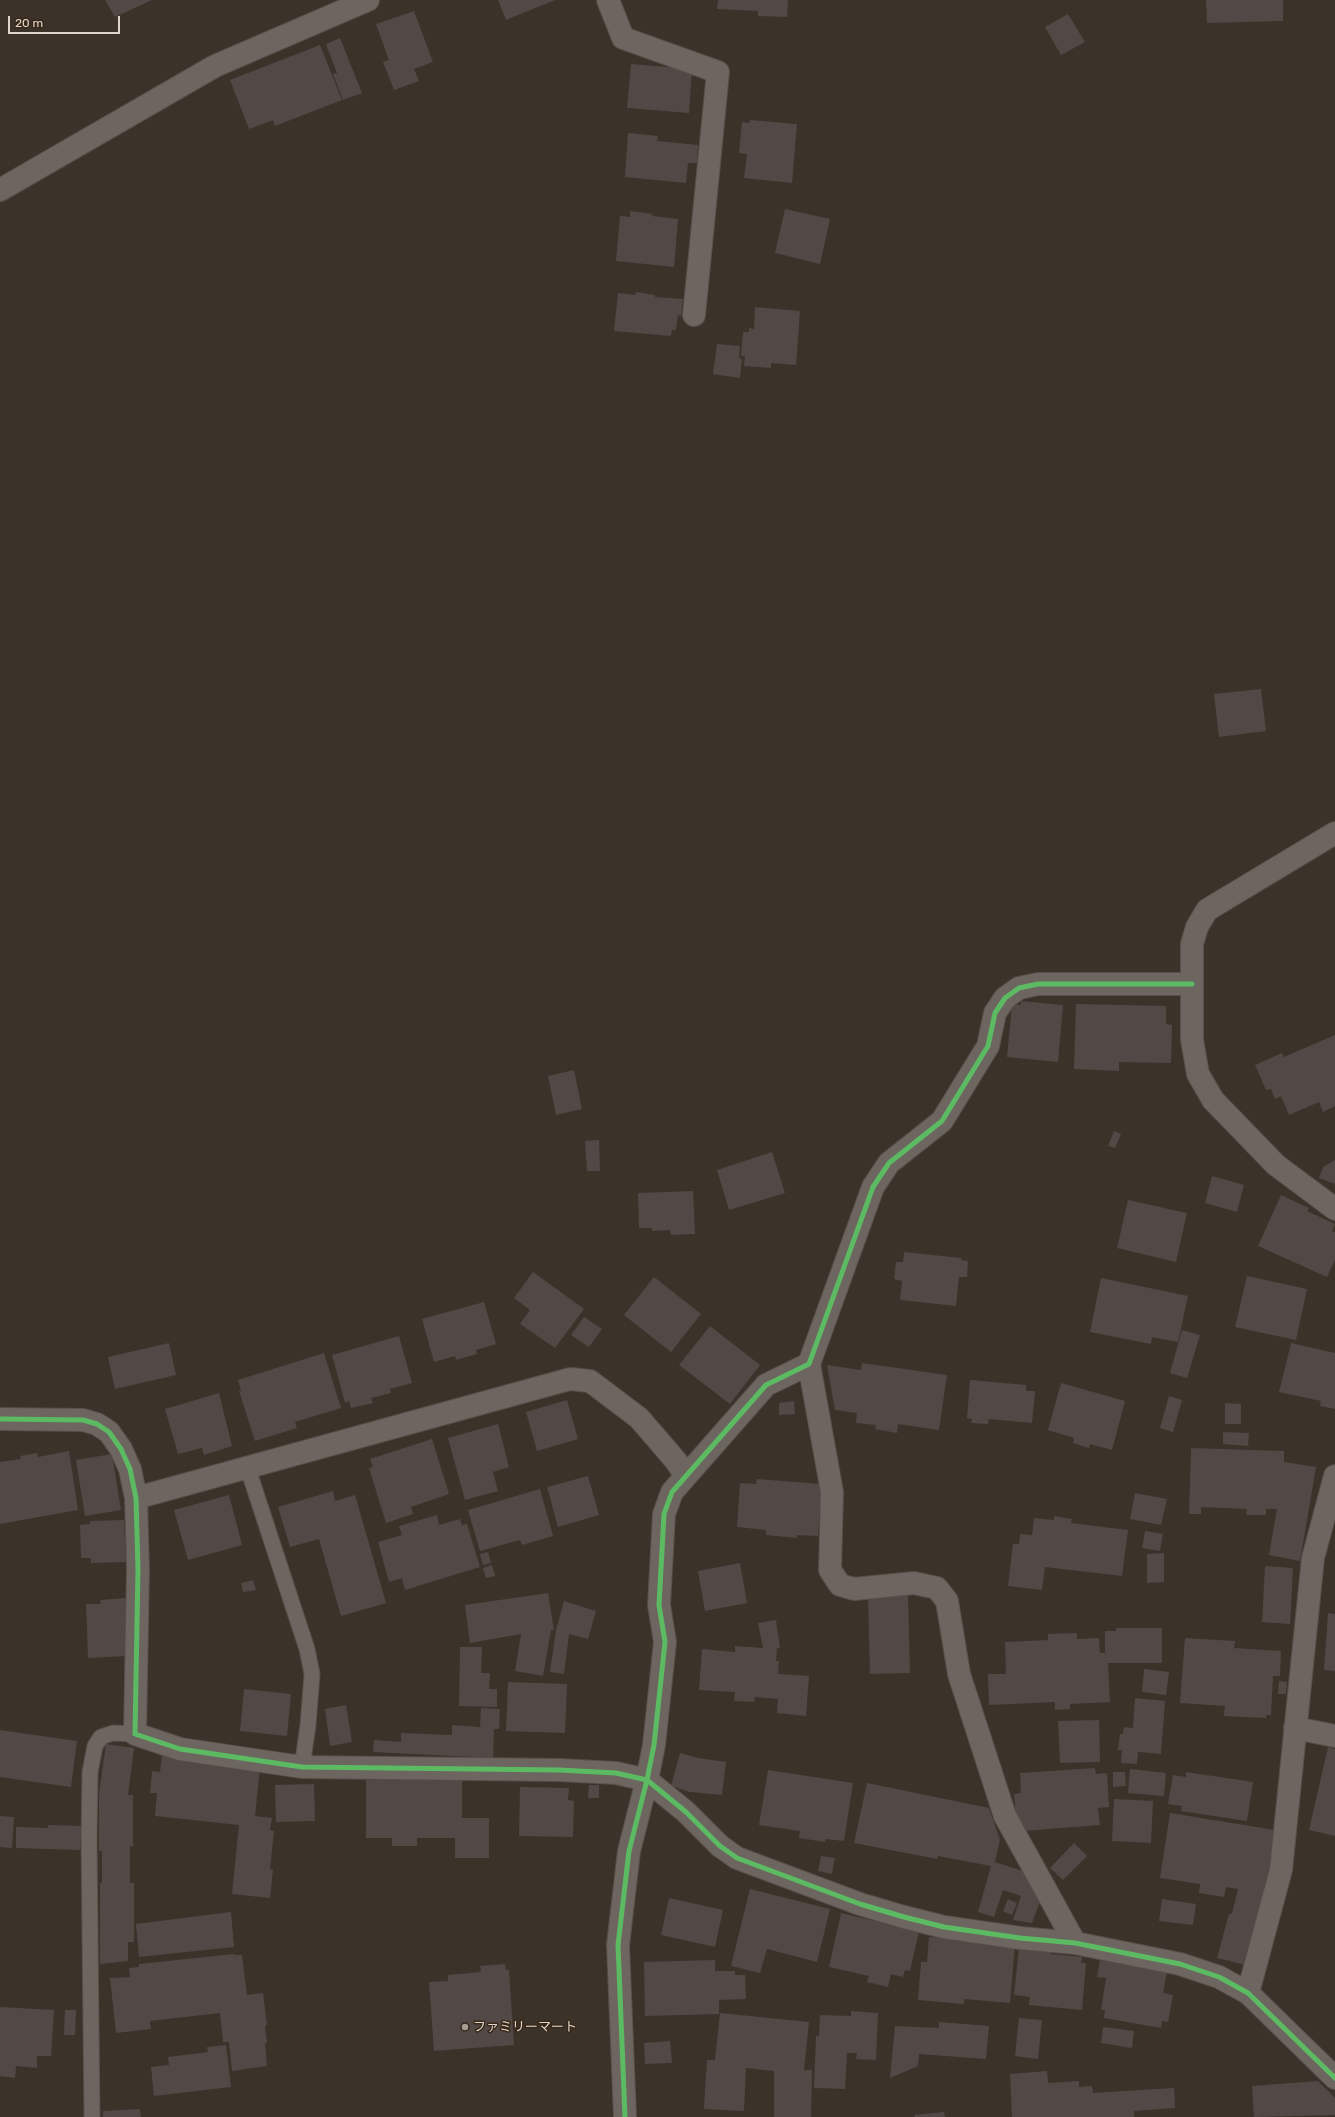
<!DOCTYPE html>
<html>
<head>
<meta charset="utf-8">
<style>
	body { margin:0 }
	#map { position:relative; width:1335px; height:2117px; overflow:hidden; background:#3b322a; font-family:Rubik,sans-serif }
	canvas { display:block }
	.scale { position:absolute; left:8px; top:16px; width:112px; height:18px; box-sizing:border-box; border:2px solid #e0d5cb; border-top:0; padding-left:5px; font-size:12px; line-height:14px; white-space:nowrap; color:#e0d5cb; -webkit-text-stroke:3px #382818; paint-order:stroke }
</style>
</head>
<body>
<div id="map">
<canvas width="1335" height="2117"></canvas>
<div class="scale">20 m</div>
</div>
<script>
const g = document.querySelector('canvas').getContext('2d');
g.lineJoin = 'round';
function fillPath(path, color) { g.fillStyle = color; g.fill(path, 'evenodd'); }
const toPath = rows => new Path2D(rows.map(r => 'M' + r).join(''));
function trace(path, color, width, dash) { g.strokeStyle = color; g.lineWidth = width; g.lineCap = dash ? 'butt' : 'round'; g.setLineDash(dash || []); g.stroke(path); }
function label(font, color, halo, rows, align = 'center') {
  g.font = font + ' Rubik,"Noto Sans JP",sans-serif'; g.lineWidth = 3; g.setLineDash([]); g.textBaseline = 'middle'; g.strokeStyle = halo; g.fillStyle = color; for (const [text, x, y, turn = 0] of rows) {
    g.save(); g.translate(x, y); g.rotate((+turn || 0) * Math.PI / 180); g.textAlign = isNaN(turn) ? turn : align; if (halo) g.strokeText(text, 0, 0); g.fillText(text, 0, 0); g.restore();
  }
}
fillPath(toPath([
	[105,0,152,0,115,17],
	[498,0,555,0,506,20],
	[718,0,788,0,787,17,758,16,758,11,717,9],
	[1206,0,1283,0,1283,21,1207,23],
	[414,11,433,62,414,69,419,81,394,90,383,62,389,60,376,24],
	[1068,14,1085,42,1061,55,1045,27],
	[340,38,362,93,343,100,333,74,337,73,326,44],
	[320,45,342,100,275,126,273,120,249,129,230,80],
	[631,64,692,69,689,113,627,108],
	[750,120,797,124,792,183,744,178,747,154,739,153,742,122,749,123],
	[628,133,658,136,657,141,698,145,697,163,688,163,686,183,625,177],
	[785,209,830,219,820,264,775,253],
	[630,211,653,214,652,216,678,219,674,267,616,261,620,216,630,217],
	[636,292,655,295,655,297,683,299,681,316,678,315,676,330,672,330,671,336,614,331,618,293,635,295],
	[755,307,800,311,796,365,771,363,771,368,744,366,745,356,741,356,743,332,749,332,749,328,754,329],
	[717,344,740,346,739,358,742,359,740,378,713,374],
	[1261,689,1266,731,1219,737,1214,694],
	[1021,1001,1063,1005,1058,1062,1007,1057,1012,1004,1021,1005],
	[1076,1004,1166,1006,1166,1024,1172,1025,1171,1063,1119,1062,1119,1071,1074,1069],
	[1335,1035,1335,1106,1323,1112,1319,1102,1289,1115,1281,1096,1275,1099,1271,1089,1266,1090,1255,1065,1282,1053,1284,1057],
	[574,1070,582,1109,556,1115,548,1076],
	[1114,1131,1121,1134,1115,1148,1108,1146],
	[599,1140,600,1171,587,1171,585,1141],
	[772,1152,785,1193,729,1210,717,1170],
	[1335,1160,1335,1184,1319,1178,1323,1167],
	[1212,1176,1244,1185,1237,1212,1205,1203],
	[693,1191,695,1234,671,1235,670,1230,652,1231,652,1228,639,1228,638,1193],
	[1281,1195,1309,1208,1307,1211,1335,1224,1332,1231,1335,1232,1335,1260,1327,1277,1258,1246],
	[1128,1200,1187,1213,1176,1262,1117,1248],
	[904,1252,961,1258,961,1260,968,1261,967,1277,959,1277,956,1306,900,1300,902,1281,894,1279,896,1262,903,1262],
	[533,1272,584,1309,555,1348,520,1324,530,1310,514,1298],
	[1247,1276,1307,1289,1296,1340,1235,1327],
	[654,1277,701,1314,671,1352,624,1315],
	[1101,1278,1188,1296,1178,1342,1152,1337,1151,1344,1090,1332],
	[484,1302,496,1344,476,1350,477,1354,456,1360,455,1356,434,1362,422,1319],
	[584,1317,602,1329,589,1347,571,1335],
	[710,1326,760,1365,730,1404,679,1365],
	[1182,1330,1200,1335,1187,1378,1170,1373],
	[399,1336,412,1383,390,1389,391,1393,371,1398,373,1403,351,1408,349,1401,345,1403,332,1355],
	[169,1343,176,1375,115,1389,108,1357],
	[1291,1343,1335,1353,1335,1409,1320,1406,1321,1401,1279,1392],
	[324,1353,341,1408,295,1422,297,1428,255,1441,239,1391,241,1391,238,1380],
	[862,1363,947,1375,939,1430,898,1424,897,1433,875,1429,876,1425,856,1423,857,1413,835,1410,827,1365,861,1370],
	[970,1380,1026,1385,1026,1391,1035,1391,1032,1423,989,1419,988,1424,971,1423,972,1419,967,1418],
	[1061,1383,1125,1401,1112,1450,1090,1444,1089,1448,1073,1443,1074,1438,1048,1430],
	[219,1393,232,1446,204,1455,202,1448,178,1454,165,1409],
	[1169,1396,1182,1400,1173,1432,1160,1428],
	[567,1400,578,1439,537,1451,526,1412],
	[794,1401,795,1414,779,1415,779,1403],
	[1225,1403,1241,1404,1241,1424,1225,1424],
	[498,1424,509,1467,493,1472,498,1491,465,1500,448,1438],
	[1223,1432,1249,1433,1248,1446,1223,1444],
	[432,1439,449,1494,411,1507,413,1514,386,1523,369,1468,373,1467,370,1459],
	[1191,1448,1284,1451,1284,1462,1316,1467,1300,1561,1269,1555,1277,1509,1266,1509,1266,1515,1246,1515,1247,1509,1201,1507,1201,1514,1189,1514],
	[69,1451,78,1510,0,1524,0,1462,21,1459,20,1456,37,1453,38,1457],
	[112,1454,121,1510,85,1516,76,1460],
	[588,1476,599,1515,558,1527,547,1487],
	[757,1479,822,1484,818,1536,797,1535,797,1538,766,1535,766,1530,737,1527,740,1483,756,1484],
	[540,1489,553,1536,522,1545,520,1540,480,1551,468,1510],
	[333,1491,335,1501,355,1495,386,1603,341,1616,319,1539,290,1547,278,1507],
	[1135,1493,1167,1499,1161,1525,1130,1519],
	[229,1495,242,1545,188,1560,174,1510],
	[437,1515,439,1525,460,1519,462,1525,467,1524,480,1567,405,1590,402,1578,389,1582,378,1542,402,1535,399,1526],
	[1054,1516,1072,1519,1071,1523,1128,1530,1122,1576,1045,1567,1042,1590,1008,1586,1013,1544,1019,1544,1020,1534,1032,1535,1034,1518,1054,1520],
	[124,1520,126,1562,91,1563,91,1558,81,1558,80,1525,90,1524,90,1521],
	[1145,1531,1163,1534,1160,1551,1142,1548],
	[488,1552,491,1563,483,1565,480,1554],
	[1164,1553,1164,1582,1147,1583,1147,1554],
	[740,1563,747,1603,705,1611,698,1571],
	[492,1565,495,1576,486,1578,483,1568],
	[1265,1566,1293,1568,1290,1624,1262,1622],
	[253,1580,256,1590,243,1592,241,1583],
	[548,1593,554,1630,551,1630,543,1676,515,1671,521,1634,470,1643,465,1605],
	[908,1595,910,1673,870,1674,868,1596],
	[126,1598,127,1656,88,1658,86,1604,101,1604,100,1600],
	[564,1601,596,1611,588,1639,569,1634,564,1674,550,1672,556,1630],
	[1328,1613,1335,1614,1335,1671,1324,1670],
	[776,1620,780,1648,773,1649,777,1649,776,1661,779,1661,778,1674,809,1676,806,1716,777,1713,778,1699,755,1697,754,1702,734,1701,735,1692,699,1690,702,1649,735,1652,735,1646,763,1648,758,1623],
	[1116,1628,1162,1628,1162,1663,1108,1663,1110,1702,1070,1704,1070,1709,1055,1710,1055,1702,989,1705,988,1674,1006,1674,1005,1642,1048,1640,1048,1634,1077,1633,1077,1639,1099,1638,1100,1653,1105,1653,1105,1631,1116,1631],
	[1185,1638,1235,1641,1234,1648,1281,1651,1280,1676,1273,1676,1271,1715,1266,1715,1266,1718,1224,1716,1225,1706,1180,1703],
	[460,1647,482,1647,481,1673,490,1673,489,1689,497,1689,497,1707,459,1706],
	[1144,1669,1169,1672,1166,1695,1142,1692],
	[1279,1681,1287,1682,1286,1694,1278,1694],
	[508,1682,567,1684,565,1733,506,1731],
	[244,1689,291,1694,287,1736,240,1731],
	[1135,1698,1165,1701,1161,1754,1138,1752,1137,1764,1121,1763,1122,1750,1118,1750,1120,1734,1123,1734,1124,1727,1133,1728],
	[346,1705,352,1742,330,1746,325,1709],
	[481,1708,500,1709,499,1729,494,1729,493,1758,373,1752,374,1740,401,1742,401,1733,452,1735,452,1725,480,1727],
	[1099,1720,1100,1762,1060,1763,1058,1721],
	[0,1730,77,1741,71,1787,0,1777],
	[106,1744,134,1748,128,1795,133,1795,133,1846,130,1846,130,1883,134,1883,134,1942,128,1942,128,1961,100,1964,100,1883,102,1883,102,1851,99,1851,99,1794],
	[1328,1747,1335,1749,1335,1836,1309,1830],
	[680,1753,698,1758,726,1762,722,1795,690,1792,671,1786],
	[162,1755,260,1767,255,1816,272,1818,270,1830,274,1831,270,1869,273,1870,270,1898,232,1894,239,1825,155,1816,157,1793,150,1793,152,1771,160,1772],
	[1095,1768,1096,1774,1107,1773,1109,1807,1098,1808,1100,1825,1024,1831,1016,1816,1014,1794,1021,1793,1020,1773],
	[1130,1769,1166,1773,1164,1796,1128,1793],
	[768,1770,853,1783,844,1841,826,1839,825,1842,799,1838,800,1831,759,1825],
	[1113,1772,1125,1772,1126,1786,1113,1787],
	[1186,1772,1253,1782,1247,1821,1181,1811,1182,1806,1168,1804,1173,1775,1186,1777],
	[366,1780,462,1780,462,1818,489,1818,489,1858,455,1858,455,1838,417,1838,417,1846,392,1846,392,1838,366,1838],
	[867,1783,989,1808,1000,1840,995,1862,1028,1873,1042,1896,1032,1923,1013,1920,1021,1896,1003,1890,994,1917,978,1912,991,1866,938,1856,937,1859,854,1843],
	[314,1784,315,1821,276,1822,275,1785],
	[589,1785,599,1785,599,1798,588,1798],
	[520,1787,569,1788,568,1800,574,1801,573,1837,519,1836],
	[1114,1799,1153,1801,1151,1843,1112,1841],
	[1170,1813,1275,1830,1265,1895,1246,1965,1217,1958,1229,1914,1232,1914,1238,1889,1226,1887,1224,1897,1199,1893,1200,1884,1160,1878],
	[0,1816,14,1817,12,1848,0,1847],
	[48,1825,81,1826,80,1850,16,1848,16,1827,48,1828],
	[1074,1843,1087,1856,1063,1880,1050,1868],
	[821,1856,835,1858,832,1874,818,1871],
	[750,1889,830,1909,817,1962,767,1949,760,1973,731,1966],
	[669,1898,723,1910,715,1947,661,1935],
	[1008,1899,1017,1903,1012,1915,1003,1911],
	[1162,1899,1196,1904,1193,1925,1159,1921],
	[231,1912,234,1947,139,1957,136,1924],
	[841,1913,919,1931,910,1971,905,1970,903,1977,891,1974,888,1987,867,1982,869,1976,829,1967],
	[929,1937,1015,1944,1010,2003,964,1999,964,2004,918,2000,921,1962,927,1962],
	[1019,1947,1051,1949,1051,1954,1082,1957,1081,1963,1086,1963,1082,2010,1029,2005,1030,1997,1014,1995],
	[234,1954,234,1955,242,1955,247,1995,263,1993,267,2025,265,2026,267,2043,265,2043,267,2066,232,2071,229,2042,223,2042,220,2013,150,2021,151,2029,116,2033,110,1978,130,1977,129,1968,139,1967,139,1964],
	[715,1960,715,1971,735,1971,735,1975,745,1975,746,1999,719,2000,719,2014,645,2016,644,1962],
	[1100,1960,1167,1972,1163,1993,1173,1995,1168,2022,1162,2021,1161,2028,1104,2018,1105,2010,1101,2010,1106,1978,1097,1977],
	[505,1964,506,1970,509,1970,514,2045,434,2051,429,1982,448,1981,448,1975,481,1972,480,1966],
	[0,2007,54,2010,51,2056,37,2056,37,2068,16,2066,15,2078,0,2076],
	[65,2010,76,2010,75,2035,64,2035],
	[851,2011,878,2013,876,2060,856,2059,857,2053,847,2053,845,2089,814,2088,816,2036,819,2036,820,2015,851,2016],
	[720,2013,809,2022,804,2070,812,2070,811,2117,774,2117,774,2071,746,2068,744,2111,704,2109,707,2060,715,2060],
	[1019,2018,1042,2020,1038,2059,1015,2056],
	[939,2022,989,2026,986,2059,919,2054,918,2066,890,2078,895,2026,939,2028],
	[1103,2027,1134,2031,1132,2048,1101,2043],
	[670,2041,672,2063,645,2064,644,2043],
	[226,2045,231,2087,154,2096,151,2067,169,2065,168,2057,208,2052,207,2047],
	[1047,2071,1048,2083,1079,2081,1079,2087,1092,2086,1093,2093,1174,2088,1175,2108,1134,2111,1134,2117,1012,2117,1010,2074],
	[1318,2081,1335,2098,1335,2115,1254,2117,1252,2086],
	[140,2109,141,2117,103,2117,103,2111],
	[944,2112,945,2117,915,2117,914,2115]
]), '#524947');
const lane = toPath([
	[248,1469,307,1649,312,1674,308,1725,302,1767],
	[92,2117,89,1839,90,1772,95,1746,101,1737,113,1733,135,1734]
]);
const street = toPath([
	[608,0,623,38,718,72,694,315],
	[0,190,215,66,368,0],
	[1335,833,1207,910,1197,927,1192,944,1192,1040,1198,1074,1213,1100,1276,1165,1335,1209],
	[809,1364,832,1492,830,1570,840,1585,854,1589,914,1583,937,1588,947,1601,959,1674,1005,1816,1075,1943],
	[0,1419,83,1420,97,1424,109,1432,121,1449,130,1469,136,1498,138,1569,135,1734,180,1749,302,1767,559,1770,616,1773,647,1780,686,1812,720,1846,737,1858,860,1904,904,1917,944,1927,1020,1938,1075,1943,1180,1964,1219,1977,1248,1993,1335,2078],
	[136,1498,570,1379,590,1381,639,1418,676,1461,686,1476],
	[1295,1728,1335,1736],
	[1248,1993,1281,1870,1313,1558,1335,1476],
	[625,2117,618,1945,629,1851,647,1780,654,1745,665,1642,659,1605,664,1514,672,1492,766,1385,809,1364,873,1187,889,1163,942,1121,988,1046,995,1013,1005,998,1019,988,1038,984,1192,984]
]);
trace(lane, '#574f48', 17);
trace(street, '#574f48', 24);
trace(lane, '#6d6660', 15);
trace(street, '#6d6660', 22);
trace(toPath([
	[0,1419,83,1420,97,1424,109,1432,121,1449,130,1469,136,1498,138,1569,135,1734,180,1749,302,1767,559,1770,616,1773,647,1780,686,1812,720,1846,737,1858,860,1904,904,1917,944,1927,1020,1938,1075,1943,1180,1964,1219,1977,1248,1993,1335,2078],
	[625,2117,618,1945,629,1851,647,1780,654,1745,665,1642,659,1605,664,1514,672,1492,766,1385,809,1364,873,1187,889,1163,942,1121,988,1046,995,1013,1005,998,1019,988,1038,984,1192,984]
]), '#5cba63', 5);
for (const [x, y, r, color] of [
	[465,2027,4,"#a69c93"]
]) { const dot = new Path2D(); dot.arc(x, y, r, 0, 2 * Math.PI); g.fillStyle = color; g.fill(dot); trace(dot, '#382818', 1.5); }
label('13px', '#e0d5cb', '#382818', [
	["ファミリーマート",473,2027]
], 'left');
</script>
</body>
</html>
